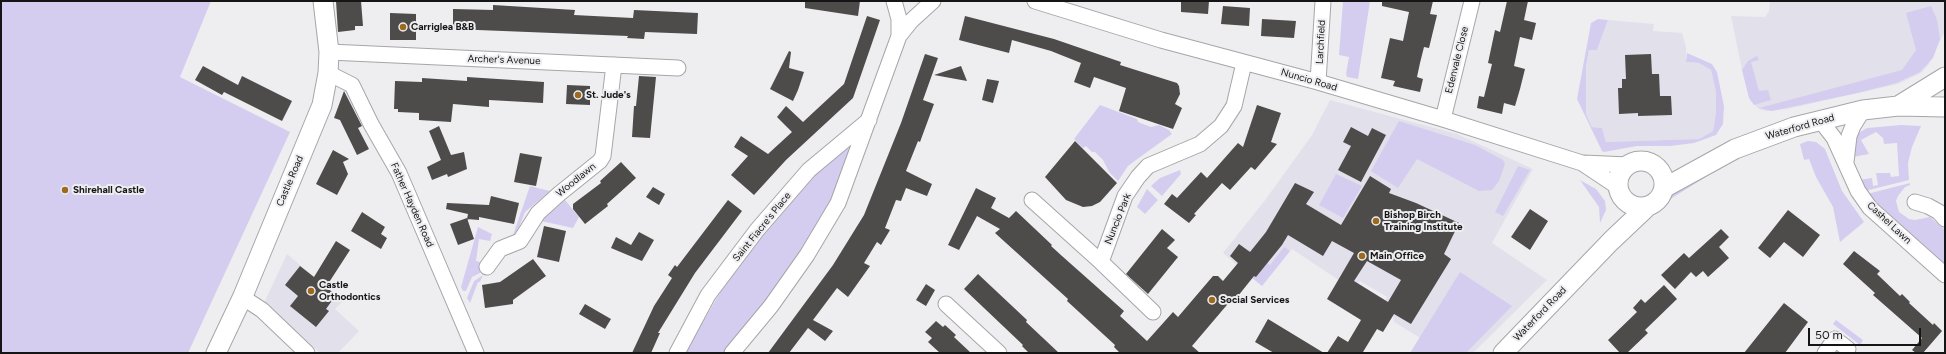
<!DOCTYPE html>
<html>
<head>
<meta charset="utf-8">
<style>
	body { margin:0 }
	#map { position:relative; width:1946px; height:354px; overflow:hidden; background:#eeeef1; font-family:Figtree,sans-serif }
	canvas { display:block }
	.frame { position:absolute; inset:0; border:2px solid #151516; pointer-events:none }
	.scale { position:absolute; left:1808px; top:328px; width:113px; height:18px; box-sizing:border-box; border:2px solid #151516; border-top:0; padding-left:5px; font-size:12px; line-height:14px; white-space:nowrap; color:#151516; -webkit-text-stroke:3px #eeeef1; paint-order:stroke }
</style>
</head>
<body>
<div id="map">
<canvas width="1946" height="354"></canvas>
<div class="frame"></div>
<div class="scale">50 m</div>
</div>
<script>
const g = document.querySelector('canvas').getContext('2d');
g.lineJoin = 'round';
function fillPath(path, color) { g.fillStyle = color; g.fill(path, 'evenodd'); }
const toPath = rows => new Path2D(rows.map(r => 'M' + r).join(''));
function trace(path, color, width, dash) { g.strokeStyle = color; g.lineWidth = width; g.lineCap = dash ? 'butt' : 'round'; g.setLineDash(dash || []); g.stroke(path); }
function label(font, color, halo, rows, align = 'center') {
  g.font = font + ' Figtree,sans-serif'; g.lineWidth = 4; g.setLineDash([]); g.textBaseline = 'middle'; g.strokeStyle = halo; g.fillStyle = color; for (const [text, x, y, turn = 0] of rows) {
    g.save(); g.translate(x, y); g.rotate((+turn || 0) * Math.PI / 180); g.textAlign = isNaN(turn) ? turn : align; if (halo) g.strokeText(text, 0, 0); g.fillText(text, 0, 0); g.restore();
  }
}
fillPath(toPath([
	[1770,1,1945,1,1945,31,1929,64,1921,73,1898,84,1787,109,1766,111,1759,109,1750,100,1742,70,1731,16,1765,17,1769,11],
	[1608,20,1654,24,1653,31,1682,33,1686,47,1686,62,1699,63,1711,70,1716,92,1716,112,1713,131,1699,139,1606,142,1602,128,1592,127,1586,114,1586,67,1589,49,1597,50],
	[1330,100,1457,134,1533,169,1492,243,1547,280,1473,353,1445,353,1394,322,1393,315,1382,307,1387,297,1360,281,1357,285,1346,285,1292,249,1262,286,1223,253,1266,199,1312,135],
	[287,254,343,301,335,309,359,331,338,353,320,353,264,303]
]), '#e2e0eb');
fillPath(toPath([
	[1,1,211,1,180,77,290,132,188,353,1,353],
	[1343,1,1370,1,1358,79,1347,77,1346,74,1349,57,1339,55],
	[1931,6,1937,20,1940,39,1933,58,1920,72,1896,83,1862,92,1772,111,1759,108,1902,70,1916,50,1906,13],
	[1598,19,1608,20,1597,50,1589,50,1586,67,1586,114,1592,127,1602,128,1606,142,1699,139,1713,131,1716,112,1716,92,1711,70,1699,63,1686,62,1687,53,1712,64,1717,72,1724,106,1723,124,1716,135,1694,143,1670,146,1637,146,1604,152,1602,151,1577,99,1591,23],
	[1757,56,1759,60,1751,62,1759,91,1768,90,1771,100,1754,105,1749,98,1742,70,1748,61],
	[1100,105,1137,119,1138,122,1151,127,1159,125,1169,130,1172,134,1136,160,1128,166,1118,181,1109,172,1103,160,1095,152,1092,152,1086,146,1083,148,1074,139],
	[1399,121,1475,145,1503,160,1505,164,1499,181,1492,190,1479,191,1417,159,1398,188,1371,171],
	[1901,125,1921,126,1912,147,1908,163,1909,180,1865,191,1859,180,1872,178,1873,186,1878,185,1876,173,1890,173,1891,177,1899,176,1897,143,1884,144,1883,138,1876,132,1861,140,1869,154,1853,157,1851,147,1857,134,1867,128],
	[1808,141,1816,142,1825,149,1842,191,1864,222,1840,242,1833,207,1816,177,1809,159,1804,160,1800,144],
	[848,148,855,153,836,201,785,281,725,353,685,353,721,291,762,236,815,175],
	[1518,166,1530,170,1503,216,1495,212],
	[1180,170,1181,174,1162,196,1151,186,1160,178],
	[1336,174,1362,186,1343,218,1319,205],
	[1709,175,1664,203,1674,190],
	[1580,180,1596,189,1605,201,1606,210,1600,223,1599,207],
	[1910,183,1910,185,1905,187,1898,196,1896,201,1899,212,1909,219,1915,220,1930,217,1945,230,1945,266,1885,215,1867,194],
	[530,186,550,191,525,212,516,235,513,235],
	[1147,189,1158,200,1145,214,1137,207],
	[565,200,579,217,573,228,541,221],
	[478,227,492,234,490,241,479,239,476,261,487,264,482,272,472,277,466,291,463,291,461,287],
	[1284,247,1290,251,1262,286,1236,265,1249,250,1270,265],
	[1460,272,1512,306,1466,353,1410,353],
	[483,275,480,282,478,282,470,303,467,298,474,281],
	[1836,320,1863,340,1860,345,1833,324]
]), '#d5cdef');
fillPath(toPath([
	[336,1,361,1,363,26,355,26,355,30,338,32],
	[805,1,860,1,858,16,805,8],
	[1181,1,1209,1,1208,14,1181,12],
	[1382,1,1433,1,1430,14,1437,15,1429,48,1424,47,1420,63,1417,77,1423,79,1420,92,1393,86,1395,81,1381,78,1390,38,1403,41,1409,12,1382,6],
	[1507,1,1528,1,1524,20,1536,23,1532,40,1520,37,1514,66,1525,69,1520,89,1515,106,1504,103,1502,114,1477,108,1479,96,1484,97,1492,64,1488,63,1495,30,1500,32],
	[493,5,575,10,574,15,633,18,634,10,698,13,697,34,645,32,644,39,627,38,628,36,453,29,453,9,493,10],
	[1223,6,1250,8,1249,26,1221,24],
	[390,13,416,14,416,40,390,40],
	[867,16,880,20,853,98,786,160,754,195,731,175,748,156,734,147,741,136,768,154,792,132,777,117,786,106,803,122,844,84],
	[965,16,1054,39,1121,62,1120,65,1177,83,1179,86,1180,94,1175,104,1182,108,1173,129,1119,111,1126,88,1094,77,1090,88,1074,82,1081,63,1051,51,1012,40,1009,53,959,40],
	[1262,19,1296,21,1294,38,1261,36],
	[789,51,791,52,789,68,804,72,798,90,793,101,770,89],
	[925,54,938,58,923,100,934,104,920,142,918,141,906,171,932,184,927,196,906,188,901,201,896,200,885,228,890,230,881,245,877,242,864,263,870,266,848,297,837,288,813,320,833,331,825,341,808,328,789,353,768,353,833,265,864,215,901,123],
	[1651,54,1652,74,1659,74,1660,96,1671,96,1672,115,1638,116,1638,113,1619,114,1618,88,1622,88,1622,79,1626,79,1625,55],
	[203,66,238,85,242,76,292,101,282,121,224,92,222,95,195,80],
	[961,66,967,81,934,75],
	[639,76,656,77,650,138,632,137,634,106,636,106],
	[467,77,544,82,543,103,489,100,489,107,453,104,451,122,419,120,419,113,398,112,398,109,394,109,395,81,422,82,422,78,467,81],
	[987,79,999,81,993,103,982,100],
	[567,85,590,86,590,105,566,104],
	[344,91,362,126,358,128,369,149,357,155,340,120,334,118],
	[1257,105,1281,113,1271,142,1277,144,1255,170,1251,167,1230,190,1222,183,1194,214,1196,215,1189,223,1164,204,1172,194,1177,198,1201,172,1207,178,1238,143,1243,147],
	[439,126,451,155,464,152,467,169,448,177,447,174,432,180,427,167,441,160,429,131],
	[1351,127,1368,136,1372,128,1386,135,1361,182,1338,170,1351,146,1343,142],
	[1075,141,1117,183,1100,202,1092,206,1083,207,1066,200,1045,177],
	[333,150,349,159,343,162,348,174,337,195,316,184],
	[520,153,542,157,536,186,514,182],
	[621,162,636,178,607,204,608,206,585,224,573,209,573,204,601,183,600,181],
	[1370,176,1391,189,1389,193,1416,203,1459,223,1444,254,1451,259,1411,324,1394,314,1383,332,1377,329,1363,352,1365,353,1327,353,1338,336,1348,342,1361,320,1327,299,1354,253,1332,241,1323,256,1288,235,1282,245,1256,277,1254,276,1234,301,1232,299,1192,346,1200,353,1120,353,1114,347,1115,345,1067,301,1068,299,995,233,1000,229,977,216,959,250,948,245,976,188,996,198,991,208,1009,218,1016,211,1052,245,1051,246,1062,256,1124,311,1120,316,1147,341,1173,312,1178,317,1213,276,1218,276,1223,281,1238,263,1230,256,1239,244,1250,252,1266,232,1295,183,1314,192,1306,204,1341,225],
	[1367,261,1401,280,1388,302,1354,281],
	[653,187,665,194,659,205,646,197],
	[491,196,519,203,514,224,479,217,479,220,467,219,468,214,446,209,447,203,489,205],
	[728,200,742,211,695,273,658,333,660,333,651,353,632,353,654,306,672,278,668,275,675,265,677,267],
	[1530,209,1548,221,1530,250,1511,237],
	[1788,210,1820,235,1803,257,1784,242,1770,258,1758,248],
	[362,212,385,227,381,234,387,238,381,249,351,231],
	[467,218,474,239,458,245,450,224],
	[544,226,566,231,559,262,537,257],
	[1162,229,1175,240,1167,248,1178,257,1148,294,1126,274],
	[1721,229,1729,237,1719,247,1729,258,1708,277,1703,271,1696,277,1691,272,1675,289,1661,275,1684,253,1689,258],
	[639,232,654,240,642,261,611,248,616,237,631,245],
	[336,241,350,250,326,287,336,295,326,309,329,311,316,327,290,306,298,296,285,285,300,266,314,277],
	[1854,251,1880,271,1877,274,1900,296,1902,294,1910,302,1909,303,1933,325,1934,323,1942,331,1923,353,1916,353,1912,350,1922,338,1873,295,1875,293,1843,264],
	[533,259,546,276,513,300,513,304,485,308,482,285,500,282],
	[978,274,1027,320,1026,322,1059,353,1029,353,1022,346,1023,345,964,289],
	[926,284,935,290,926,306,916,300],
	[1664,285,1677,299,1645,330,1648,333,1627,353,1620,353,1608,340,1637,312,1633,308,1641,299,1645,303],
	[1784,303,1808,322,1785,353,1744,353],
	[585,304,611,319,605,329,579,314],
	[1268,319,1324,353,1274,353,1255,342],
	[936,321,943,327,945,325,956,335,954,337,971,353,940,353,928,342,932,338,925,332]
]), '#4e4c4a');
const minor = toPath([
	[894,1,899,19,899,36],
	[1035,1,1161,40,1318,82,1443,119,1582,163,1618,187],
	[329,52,678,68],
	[328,73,352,85,371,124,399,173,476,353],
	[1318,82,1323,1],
	[1443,119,1472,1],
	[1820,120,1834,138,1858,191,1870,208,1945,275],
	[1846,162,1849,136,1853,126,1863,110],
	[1583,163,1628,165],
	[1032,200,1101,262,1125,196,1138,177,1148,166,1200,144,1221,126,1234,106,1244,63],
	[1915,202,1928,206,1939,212,1945,219],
	[1101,262,1153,312],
	[487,267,500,249,520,241,538,213,559,194,600,161,603,156,614,65],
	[242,297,262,310,307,353],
	[946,304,999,353],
	[677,353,708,295,757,230,809,170,869,120],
	[732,353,771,306,807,255,838,203,899,36,911,21,933,1],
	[1825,353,1835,339,1848,349]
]);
const major = toPath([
	[1898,106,1945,77],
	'1618 184a23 23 0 1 1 46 0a23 23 0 1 1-46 0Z',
	[1664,188,1735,149,1794,127,1863,110,1898,106,1945,107],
	[216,353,243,296,322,105,328,73,329,52,323,1],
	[1503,353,1611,241,1648,206]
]);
trace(minor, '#a6a5a9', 17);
trace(major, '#a6a5a9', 21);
trace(minor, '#fff', 15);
trace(major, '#fff', 19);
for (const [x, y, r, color] of [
	[403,27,4,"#9c6a1f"],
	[578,95,4,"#9c6a1f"],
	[65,190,4,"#9c6a1f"],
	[1376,221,4,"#9c6a1f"],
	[1362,256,4,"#9c6a1f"],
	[311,291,4,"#9c6a1f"],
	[1212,300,4,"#9c6a1f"]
]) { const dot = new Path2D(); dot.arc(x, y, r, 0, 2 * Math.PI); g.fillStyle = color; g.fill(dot); trace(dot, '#eeeef1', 1.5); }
label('bold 10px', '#151516', '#eeeef1', [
	["Carriglea B&B",411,27],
	["St. Jude's",586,95],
	["Shirehall Castle",73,190],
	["Bishop Birch",1384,215],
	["Training Institute",1384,227],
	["Main Office",1370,256],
	["Castle",319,285],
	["Orthodontics",319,297],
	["Social Services",1220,300]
], 'left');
label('10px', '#151516', '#eeeef1', [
	["Larchfield",1321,42,-87],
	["Archer's Avenue",504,60,2],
	["Edenvale Close",1457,60,-76],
	["Nuncio Road",1309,80,16],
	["Waterford Road",1800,127,-16],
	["Woodlawn",576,180,-39],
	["Castle Road",290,181,-67],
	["Father Hayden Road",412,205,66],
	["Nuncio Park",1118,219,-68],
	["Cashel Lawn",1889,223,43],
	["Saint Fiacre's Place",762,227,-51],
	["Waterford Road",1540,314,-46]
]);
</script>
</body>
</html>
